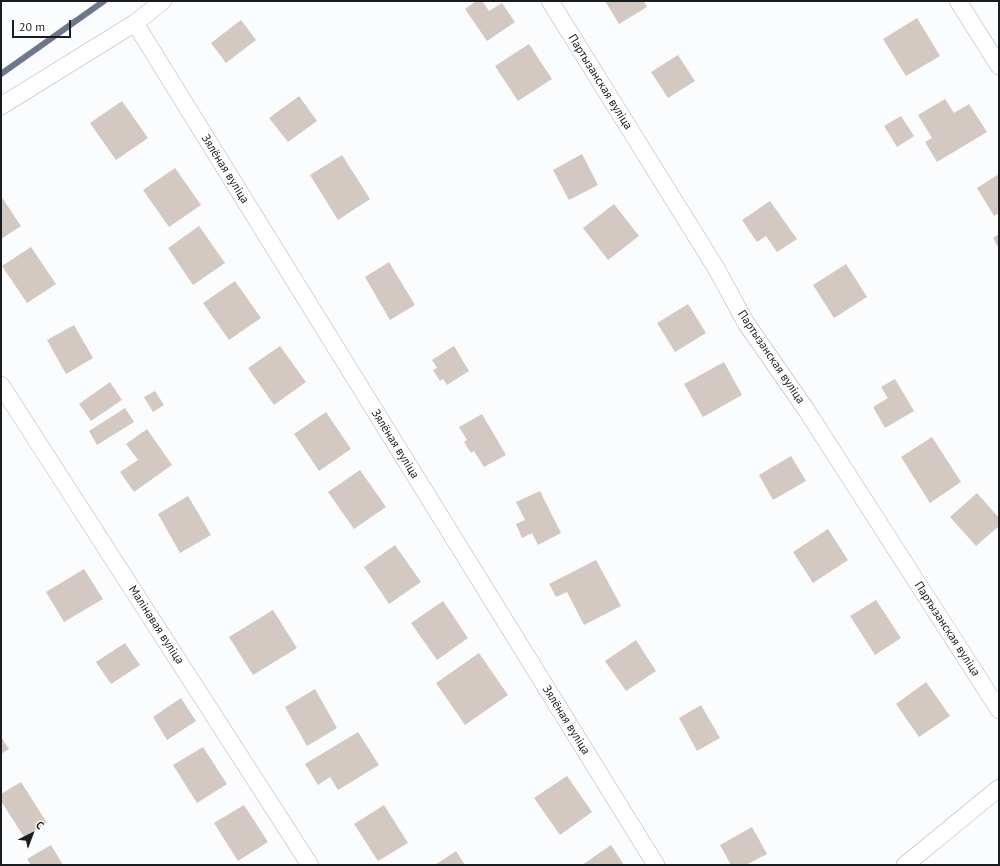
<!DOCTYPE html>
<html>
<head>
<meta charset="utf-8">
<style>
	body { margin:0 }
	#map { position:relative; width:1000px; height:866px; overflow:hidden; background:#fafcfe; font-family:"PT Sans",sans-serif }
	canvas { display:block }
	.frame { position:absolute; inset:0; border:2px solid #1a1c20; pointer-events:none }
	.north { position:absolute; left:12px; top:814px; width:40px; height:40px; -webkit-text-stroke:3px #fff; paint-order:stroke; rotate:42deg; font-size:11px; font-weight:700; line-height:16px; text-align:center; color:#1a1c20 }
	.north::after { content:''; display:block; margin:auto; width:14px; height:18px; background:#1a1c20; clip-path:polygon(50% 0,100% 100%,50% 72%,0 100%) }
	.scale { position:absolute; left:12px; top:20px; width:59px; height:18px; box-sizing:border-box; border:2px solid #1a1c20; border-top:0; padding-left:5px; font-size:12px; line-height:14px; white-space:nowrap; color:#1a1c20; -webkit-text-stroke:3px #fff; paint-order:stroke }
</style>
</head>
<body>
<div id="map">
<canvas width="1000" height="866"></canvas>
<div class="frame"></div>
<div class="north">С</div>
<div class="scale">20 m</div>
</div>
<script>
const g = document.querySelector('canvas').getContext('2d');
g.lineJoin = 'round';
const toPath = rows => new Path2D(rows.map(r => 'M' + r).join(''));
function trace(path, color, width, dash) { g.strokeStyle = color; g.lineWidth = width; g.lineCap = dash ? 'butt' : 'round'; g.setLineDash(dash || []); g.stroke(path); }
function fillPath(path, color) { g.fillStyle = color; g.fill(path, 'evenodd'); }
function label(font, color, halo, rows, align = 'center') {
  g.font = font + ' "PT Sans",sans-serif'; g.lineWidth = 3; g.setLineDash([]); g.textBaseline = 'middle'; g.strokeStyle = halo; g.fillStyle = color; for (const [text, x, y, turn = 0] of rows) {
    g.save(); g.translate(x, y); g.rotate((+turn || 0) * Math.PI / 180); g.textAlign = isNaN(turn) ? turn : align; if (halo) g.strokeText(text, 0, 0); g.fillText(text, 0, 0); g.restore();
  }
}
trace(toPath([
	[1,74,104,1]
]), '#6d788d', 6);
fillPath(toPath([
	[476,1,482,1,489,11,502,3,515,22,487,41,465,9],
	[605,1,644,1,647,7,619,24],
	[917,18,940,56,906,76,883,39],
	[241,20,256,40,226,63,211,43],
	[529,44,552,79,518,101,495,66],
	[678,55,695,81,668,98,651,72],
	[299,96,317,121,288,142,269,118],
	[945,99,954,113,969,104,987,132,937,162,925,142,932,138,918,115],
	[122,101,148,138,116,160,90,123],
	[901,116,914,136,897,147,884,126],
	[582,154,598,185,569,200,553,170],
	[342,155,370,199,338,220,310,175],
	[175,168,201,205,169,227,143,190],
	[999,174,999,213,994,216,977,188],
	[1,196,21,226,1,239],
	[770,201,797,239,777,252,766,236,757,242,742,220],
	[614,204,639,236,608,260,583,228],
	[199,226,225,263,193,285,168,248],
	[999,234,999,249,993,238],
	[31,247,56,284,27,303,2,266],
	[389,262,415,305,390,320,365,277],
	[846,264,867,297,834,318,813,285],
	[235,281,261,318,229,340,203,303],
	[688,304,706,333,675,352,657,323],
	[74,325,93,358,66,374,47,340],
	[280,346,306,382,274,405,248,368],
	[454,346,469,371,447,385,443,379,440,381,433,370,437,368,432,360],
	[724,362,742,395,703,417,684,384],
	[895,379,914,411,885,428,873,407,888,398,881,387],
	[110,382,122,400,91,421,79,404],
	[155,391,164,405,153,412,144,397],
	[125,408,134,422,97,445,89,431],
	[326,412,351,449,319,471,294,434],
	[482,414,506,455,484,467,474,451,471,453,464,442,467,440,459,427],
	[147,429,172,465,134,492,120,472,138,460,126,444],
	[932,437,961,482,930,503,901,457],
	[791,456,806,481,773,500,759,475],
	[360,470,386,507,354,529,328,492],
	[540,491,561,533,538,545,532,533,522,538,516,524,525,520,516,502],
	[977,493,999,518,999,526,976,546,950,517],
	[188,496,211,535,180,553,158,514],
	[828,529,848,560,813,583,793,552],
	[395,545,421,582,389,604,364,567],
	[596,560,621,606,584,625,567,592,556,597,549,584],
	[84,569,103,599,64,622,46,592],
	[876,600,901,638,875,655,850,616],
	[443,601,468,638,437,660,411,623],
	[273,610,297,648,253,675,229,637],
	[636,640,656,671,626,691,605,661],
	[125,643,140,665,111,684,96,662],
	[479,653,508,695,465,725,436,683],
	[926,682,950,716,919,737,896,704],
	[315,689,337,728,307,746,285,707],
	[181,698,196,721,167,740,153,717],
	[701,705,720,738,697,751,679,718],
	[358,732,379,765,338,790,330,777,318,785,305,764],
	[1,737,9,749,1,754],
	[203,747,227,784,197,803,173,765],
	[567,776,592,812,560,835,534,798],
	[21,782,47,823,24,837,1,801,1,794],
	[244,805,268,842,238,861,214,823],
	[384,805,408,843,378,861,354,824],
	[752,827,767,854,746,865,731,865,720,845],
	[51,845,63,865,31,865,27,859],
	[611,845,624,865,582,865],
	[456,851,465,865,435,865]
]), '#d4c9c2');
const minor = toPath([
	[550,1,716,268,746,323,807,411,999,710],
	[958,1,999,66],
	[135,23,656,865],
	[1,106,135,23,163,1],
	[1,385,310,865],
	[905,865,999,788]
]);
trace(minor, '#abb1bb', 18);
trace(minor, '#fff', 17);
label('12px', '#1a1c20', '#fff', [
	["Партызанская вуліца",600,82,58],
	["Зялёная вуліца",225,169,58],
	["Партызанская вуліца",771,357,56],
	["Зялёная вуліца",395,444,58],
	["Малінавая вуліца",156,625,57],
	["Партызанская вуліца",947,629,57],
	["Зялёная вуліца",566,720,58]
]);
</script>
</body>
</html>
